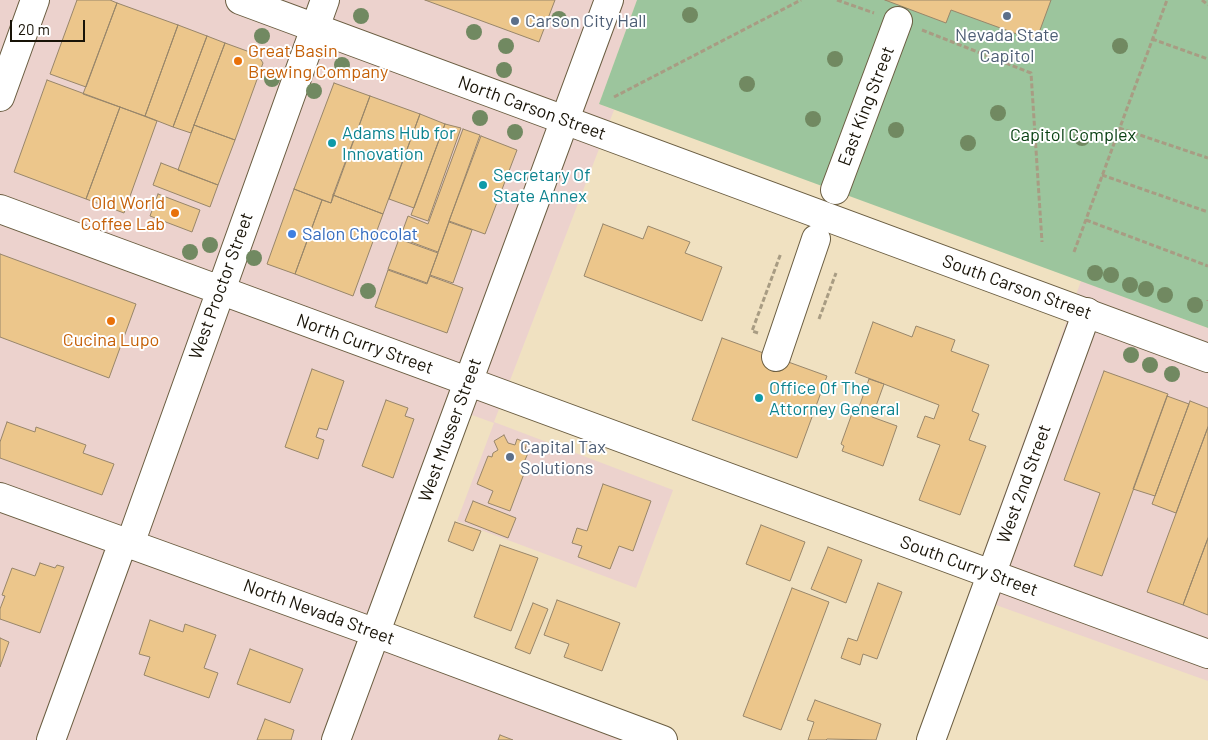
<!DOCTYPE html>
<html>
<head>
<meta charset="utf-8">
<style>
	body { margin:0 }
	#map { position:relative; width:1208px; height:740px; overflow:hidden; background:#f0e1c1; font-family:Barlow,sans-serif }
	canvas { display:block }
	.scale { position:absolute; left:10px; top:20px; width:75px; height:22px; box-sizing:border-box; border:2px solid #181307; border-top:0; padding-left:6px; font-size:15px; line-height:18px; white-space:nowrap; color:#181307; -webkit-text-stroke:4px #fff; paint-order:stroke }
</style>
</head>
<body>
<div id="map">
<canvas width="1208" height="740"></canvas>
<div class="scale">20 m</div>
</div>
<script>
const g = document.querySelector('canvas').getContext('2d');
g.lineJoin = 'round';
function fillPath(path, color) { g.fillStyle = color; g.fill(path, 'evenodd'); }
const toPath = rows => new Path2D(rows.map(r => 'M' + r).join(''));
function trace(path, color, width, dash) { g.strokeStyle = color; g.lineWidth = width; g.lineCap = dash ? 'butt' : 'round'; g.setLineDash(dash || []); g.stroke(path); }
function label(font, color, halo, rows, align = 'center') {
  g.font = font + ' Barlow,sans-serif'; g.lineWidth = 4; g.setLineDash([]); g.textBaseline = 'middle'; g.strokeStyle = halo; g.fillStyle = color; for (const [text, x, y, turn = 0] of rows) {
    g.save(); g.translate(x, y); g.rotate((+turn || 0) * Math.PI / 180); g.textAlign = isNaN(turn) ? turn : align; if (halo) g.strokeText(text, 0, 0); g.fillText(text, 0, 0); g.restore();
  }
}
fillPath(toPath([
	[0,0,637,0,599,104,614,110,494,422,673,490,636,588,457,521,494,423,458,410,376,632,633,740,0,740],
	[1081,281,1208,328,1208,681,968,595]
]), '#ecd2cd');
fillPath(toPath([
	[637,0,1208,0,1208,328,599,104]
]), '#9cc59d');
const building = toPath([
	[77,0,110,0,117,3,86,87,50,74,77,0],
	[425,0,555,0,539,42,425,0],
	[885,0,1051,0,1036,41,951,10,946,23,885,0],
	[117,3,178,25,145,116,83,94,117,3],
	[178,25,207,36,173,127,145,116,178,25],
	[207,36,225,43,191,133,173,127,207,36],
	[225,43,258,55,263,63,235,140,194,125,225,43],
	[47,80,120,107,86,199,14,172,47,80],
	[334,83,370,96,331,203,294,189,334,83],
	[370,96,420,114,383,214,333,195,370,96],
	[120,107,157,121,124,213,86,199,120,107],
	[420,114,445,124,414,208,389,199,420,114],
	[445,124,461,128,428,221,411,215,445,124],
	[194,125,235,140,218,185,178,170,194,125],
	[463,129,480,135,438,252,400,238,408,216,428,224,463,129],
	[481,136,517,150,485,234,449,221,481,136],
	[161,163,218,185,210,207,153,185,161,163],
	[294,189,322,200,295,274,267,264,294,189],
	[158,194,200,210,192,232,150,216,158,194],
	[333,195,383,214,353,296,295,274,322,200,331,203,333,195],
	[449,222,472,230,453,283,430,275,449,222],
	[603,224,643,239,648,226,690,242,685,253,722,267,702,321,584,276,603,224],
	[399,239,438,253,427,283,388,269,399,239],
	[0,254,136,304,109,378,0,337,0,254],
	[388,270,427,284,430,276,463,288,447,333,375,307,388,270],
	[873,322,912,337,916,326,955,340,951,351,989,365,972,411,979,414,969,440,986,446,960,515,919,500,940,445,917,437,925,416,934,419,939,405,855,373,873,322],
	[722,338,827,376,797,458,692,420,722,338],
	[312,369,344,381,327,430,319,428,316,437,324,440,318,459,285,447,312,369],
	[1104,371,1168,394,1102,576,1074,566,1100,493,1064,480,1104,371],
	[869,379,884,384,872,417,897,426,883,466,842,451,844,446,841,444,854,408,858,410,869,379],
	[1167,396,1189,404,1155,496,1133,489,1167,396],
	[386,400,408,408,405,416,414,419,393,478,362,466,386,400],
	[1190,401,1208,408,1208,427,1176,513,1152,504,1190,401],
	[7,422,35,432,36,427,86,445,83,453,114,464,102,495,0,458,0,442,7,422],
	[1208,427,1208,538,1183,605,1147,592,1208,427],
	[504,435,508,443,515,445,517,439,527,443,525,449,529,451,521,469,525,471,510,511,488,503,493,491,477,484,488,456,492,457,493,453,498,450,494,441,504,435],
	[603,484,651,501,633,551,619,546,610,569,578,557,582,546,572,543,577,528,587,531,603,484],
	[473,501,516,518,508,538,465,521,473,501],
	[455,522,481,531,473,551,448,541,455,522],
	[761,525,805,542,790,581,746,564,761,525],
	[1208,538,1208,615,1183,605,1208,538],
	[500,545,538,558,511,631,474,617,500,545],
	[828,547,862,560,846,603,811,589,828,547],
	[40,563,55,568,57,565,64,567,40,633,0,619,0,609,5,596,2,595,12,568,35,576,40,563],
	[878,583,902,592,877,659,863,654,860,665,841,658,848,638,857,641,878,583],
	[792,588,829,602,781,730,743,716,792,588],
	[557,600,620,623,602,671,564,657,569,644,544,635,557,600],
	[533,603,548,609,530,654,515,648,533,603],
	[150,620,183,632,185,624,216,635,204,668,218,673,209,698,144,675,150,657,139,654,150,620],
	[0,638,9,642,0,667,0,638],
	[250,649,303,669,290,703,237,684,250,649],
	[815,700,881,724,876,740,827,739,826,740,808,740,814,722,807,720,815,700],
	[265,719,294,730,291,740,257,740,265,719],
	[500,735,513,740,498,740,500,735]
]);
fillPath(building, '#ecc68b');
trace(building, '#98866a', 1);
const minor = toPath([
	[0,97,35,0],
	[835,190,898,21],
	[0,209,1208,654],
	[776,357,816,239],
	[0,497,376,633,663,740],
	[130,544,325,0],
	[51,740,123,542],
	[336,740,609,0],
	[931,740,1087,312]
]);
const major = toPath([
	[240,0,1208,358]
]);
trace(minor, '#6a5d41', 30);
trace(major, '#6a5d41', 30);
trace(toPath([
	[837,0,874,13],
	[1202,0,1208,5],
	[922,30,1031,73,1042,242],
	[1152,39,1208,59],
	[614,97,801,0],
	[1119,128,1208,158],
	[1102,175,1208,212],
	[1086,220,1208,266],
	[1074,252,1167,0],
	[1208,301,1208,300],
	[819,319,836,273],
	[758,333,752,331,781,253]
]), '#a89c83', 3, [5, 2.5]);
trace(minor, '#fff', 28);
trace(major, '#fff', 28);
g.fillStyle = '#718961';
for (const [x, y] of [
	[690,15],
	[361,16],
	[559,19],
	[474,32],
	[262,36],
	[506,46],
	[1120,46],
	[835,59],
	[342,65],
	[504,70],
	[272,79],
	[747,84],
	[314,91],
	[998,113],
	[480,118],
	[813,119],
	[896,130],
	[515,132],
	[1082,138],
	[968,143],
	[210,245],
	[190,252],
	[254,258],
	[1095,273],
	[1111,275],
	[1130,285],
	[1146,289],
	[368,291],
	[1165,295],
	[1195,305],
	[1131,355],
	[1150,365],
	[1172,374]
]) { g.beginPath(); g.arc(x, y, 8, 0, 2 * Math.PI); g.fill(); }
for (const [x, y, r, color] of [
	[1007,16,5,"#5c6f8a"],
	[515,21,5,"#5c6f8a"],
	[238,61,5,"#e8710a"],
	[332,143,5,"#0f9aa8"],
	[483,185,5,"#0f9aa8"],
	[175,213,5,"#e8710a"],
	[292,234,5,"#3f7fe0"],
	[111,321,5,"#e8710a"],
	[759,398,5,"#0f9aa8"],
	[510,457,5,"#5c6f8a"]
]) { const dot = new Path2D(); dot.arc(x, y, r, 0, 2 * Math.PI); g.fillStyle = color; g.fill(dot); trace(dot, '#fff', 2); }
label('18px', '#4e5e75', '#fff', [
	["Carson City Hall",525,21],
	["Nevada State",1007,35,"center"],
	["Capitol",1007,56,"center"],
	["Capital Tax",520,447],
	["Solutions",520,468]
], 'left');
label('18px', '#c56008', '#fff', [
	["Great Basin",248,51],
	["Brewing Company",248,72],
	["Old World",165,203,"right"],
	["Coffee Lab",165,224,"right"],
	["Cucina Lupo",111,340,"center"]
], 'left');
label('18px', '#181307', '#fff', [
	["East King Street",866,106,-69],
	["North Carson Street",532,108,20],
	["West Proctor Street",221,286,-70],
	["South Carson Street",1017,287,20],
	["North Curry Street",365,344,20],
	["West Musser Street",450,430,-70],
	["West 2nd Street",1024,484,-70],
	["South Curry Street",969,566,20],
	["North Nevada Street",319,612,20]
]);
label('18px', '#0d838f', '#fff', [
	["Adams Hub for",342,133],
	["Innovation",342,154],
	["Secretary Of",493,175],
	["State Annex",493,196],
	["Office Of The",769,388],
	["Attorney General",769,409]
], 'left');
label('18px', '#094113', '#fff', [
	["Capitol Complex",1073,135]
]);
label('18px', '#366cbe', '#fff', [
	["Salon Chocolat",302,234]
], 'left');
</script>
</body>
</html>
